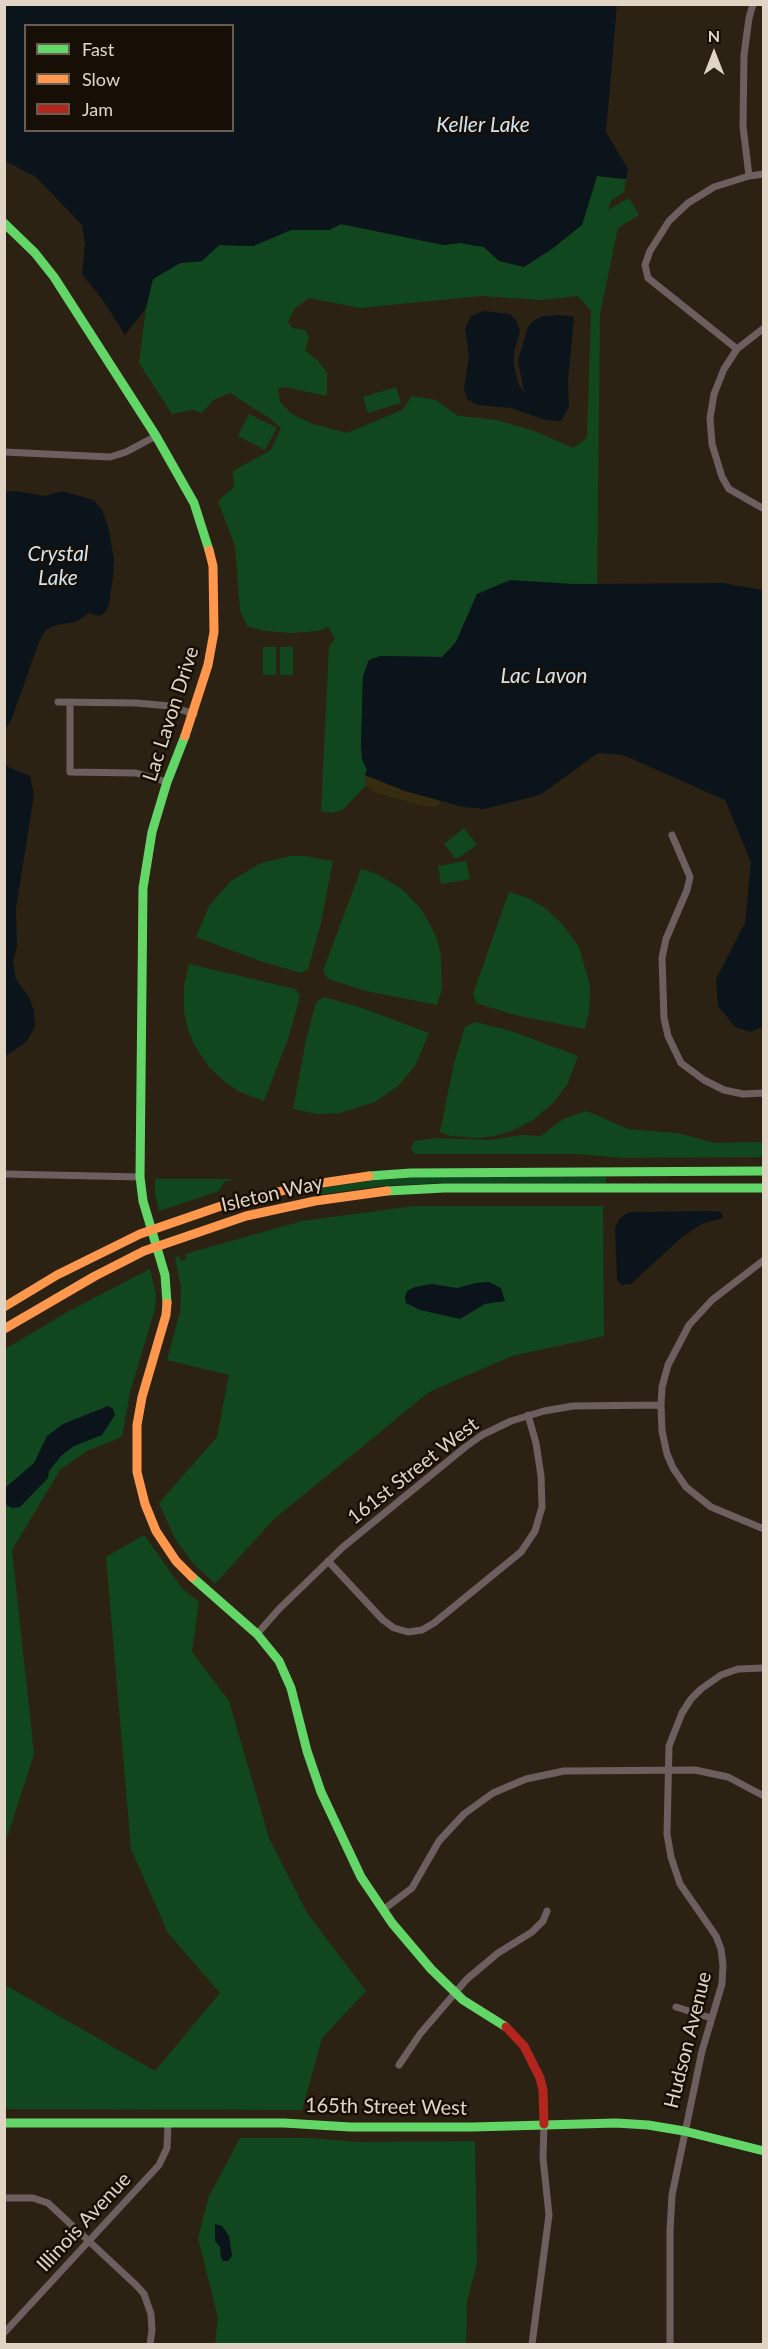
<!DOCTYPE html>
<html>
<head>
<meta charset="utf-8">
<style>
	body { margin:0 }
	#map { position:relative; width:768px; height:2349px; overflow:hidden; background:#2c2214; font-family:Lato,sans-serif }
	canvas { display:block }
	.frame { position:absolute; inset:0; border:6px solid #e0d4c5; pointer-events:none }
	.legend { position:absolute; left:24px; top:24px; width:210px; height:108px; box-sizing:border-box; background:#170e05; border:2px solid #675d52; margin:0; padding:8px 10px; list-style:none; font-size:18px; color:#e0d4c5 }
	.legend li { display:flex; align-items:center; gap:12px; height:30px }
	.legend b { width:30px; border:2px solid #675d52 }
	.north { position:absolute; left:684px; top:24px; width:60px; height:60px; -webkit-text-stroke:4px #170e05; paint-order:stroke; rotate:0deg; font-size:16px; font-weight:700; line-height:24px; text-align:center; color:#e0d4c5 }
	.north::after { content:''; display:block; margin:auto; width:21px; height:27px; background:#e0d4c5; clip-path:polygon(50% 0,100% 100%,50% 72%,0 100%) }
</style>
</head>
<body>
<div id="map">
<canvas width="768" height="2349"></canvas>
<div class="frame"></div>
<ul class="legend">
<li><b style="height:8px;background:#63d668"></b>Fast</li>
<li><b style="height:8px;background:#ff974d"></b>Slow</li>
<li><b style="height:8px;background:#b3261e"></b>Jam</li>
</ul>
<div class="north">N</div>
</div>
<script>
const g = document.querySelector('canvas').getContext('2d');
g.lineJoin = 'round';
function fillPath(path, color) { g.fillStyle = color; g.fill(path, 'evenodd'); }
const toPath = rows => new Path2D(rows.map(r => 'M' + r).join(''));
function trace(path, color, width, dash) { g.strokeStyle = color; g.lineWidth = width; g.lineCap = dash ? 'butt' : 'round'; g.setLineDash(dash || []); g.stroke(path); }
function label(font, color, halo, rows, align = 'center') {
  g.font = font + ' Lato,sans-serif'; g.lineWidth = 5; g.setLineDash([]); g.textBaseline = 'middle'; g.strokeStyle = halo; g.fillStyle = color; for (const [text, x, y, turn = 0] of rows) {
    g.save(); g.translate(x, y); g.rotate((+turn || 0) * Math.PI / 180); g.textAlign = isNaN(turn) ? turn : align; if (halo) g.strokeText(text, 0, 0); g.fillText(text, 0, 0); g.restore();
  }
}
fillPath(toPath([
	[597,176,626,179,624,192,611,201,608,210,629,198,639,215,618,228,600,314,597,584,477,594,456,642,442,657,380,656,363,676,361,746,362,759,367,770,365,775,366,785,343,810,333,813,321,811,329,646,335,639,328,627,318,631,292,633,264,631,247,626,240,610,235,546,218,501,234,487,233,471,271,450,281,428,269,418,230,393,213,400,202,413,193,410,172,414,139,363,146,308,153,279,180,263,202,261,219,245,253,246,291,230,329,230,341,224,444,245,460,243,484,247,499,261,582,225],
	[481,296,542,300,578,296,591,311,587,438,573,448,537,432,497,420,458,416,436,400,412,396,402,410,347,433,313,424,292,414,280,402,278,389,285,387,327,396,327,372,318,361,305,350,309,337,306,330,293,328,288,322,294,309,309,298,360,308],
	[396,387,401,403,368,413,363,397],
	[249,414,277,428,265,450,238,436],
	[263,647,276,647,276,675,263,675],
	[280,647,293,647,293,675,280,675],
	[464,828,477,845,456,859,444,844],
	[290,856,305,856,333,861,320,927,308,969,301,973,260,961,196,937,209,906,231,881,261,863],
	[466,861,470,879,441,884,438,866],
	[361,869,377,874,402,889,421,909,428,921,436,936,441,956,442,988,437,1005,366,991,328,979,323,971],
	[509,892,528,898,545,908,563,925,579,947,590,985,589,1011,585,1029,515,1015,476,1003,473,994],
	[189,964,295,989,300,996,289,1036,264,1101,240,1092,225,1082,209,1067,195,1046,188,1030,184,1011,184,986],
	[324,997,362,1008,429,1033,415,1066,398,1086,375,1102,340,1113,317,1114,293,1109,306,1040,316,1002],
	[475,1022,511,1031,578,1056,567,1085,552,1104,533,1120,512,1131,494,1136,479,1138,451,1136,440,1132,454,1063,465,1027],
	[587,1111,628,1129,677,1133,715,1143,763,1142,763,1157,623,1158,577,1154,415,1154,411,1149,412,1145,415,1141,435,1138,489,1140,522,1135,541,1136,563,1119],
	[422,1177,606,1177,606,1183,442,1183,382,1186,317,1195,316,1189,367,1181],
	[155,1179,234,1179,224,1182,219,1191,159,1211,155,1194],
	[415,1206,603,1206,604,1336,512,1356,429,1392,273,1520,215,1584,192,1562,175,1539,159,1503,217,1437,229,1375,167,1360,180,1312,181,1287,175,1257,179,1256,181,1261,186,1259,185,1254,302,1221],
	[150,1269,156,1294,155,1309,130,1392,122,1437,87,1451,60,1470,12,1550,34,1754,5,1844,5,1349,71,1310],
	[144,1535,182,1588,199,1602,192,1652,229,1701,269,1838,307,1913,366,1991,322,2038,302,2110,5,2109,5,1985,155,2071,220,1993,168,1933,131,1849,106,1557],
	[240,2138,308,2138,360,2142,475,2141,477,2263,467,2301,466,2344,215,2344,218,2318,198,2238,209,2196]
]), '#10471e');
fillPath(toPath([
	[365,775,405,791,440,799,439,804,435,807,423,806,374,792,366,785]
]), '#362c0f');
fillPath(toPath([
	[4,5,617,5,606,132,628,169,626,179,597,176,582,225,552,249,524,267,499,261,484,247,460,243,444,245,341,224,329,230,291,230,253,246,219,245,202,261,180,263,153,279,146,308,125,335,102,299,82,274,85,244,82,225,36,177,5,161],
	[26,26,232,26,232,130,26,130],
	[484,311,510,314,516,320,520,331,514,352,514,367,518,383,524,393,518,360,528,327,533,321,543,316,561,315,574,317,568,380,569,407,561,421,545,420,511,408,477,405,467,399,464,388,469,357,465,328,471,316],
	[16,491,45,496,62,491,93,500,102,509,109,530,114,559,113,577,109,604,105,613,99,616,89,613,76,622,56,625,46,630,39,642,11,721,5,729,4,492],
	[510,580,574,584,722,583,763,590,763,1027,750,1032,735,1027,718,1006,716,979,745,923,751,862,725,800,623,755,598,753,540,795,484,809,463,807,405,791,365,775,367,770,362,759,361,746,363,676,369,660,380,656,442,657,456,642,477,594],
	[5,763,8,767,30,776,34,795,16,908,17,947,13,962,16,979,29,997,34,1011,35,1027,26,1042,5,1056],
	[713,1211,721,1212,723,1218,703,1223,682,1237,631,1284,622,1285,617,1280,615,1228,619,1219,629,1212],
	[489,1282,501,1288,505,1301,485,1304,460,1319,420,1310,406,1303,405,1297,407,1291,415,1287,432,1284,457,1288,476,1283],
	[108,1406,113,1409,115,1415,102,1435,74,1446,61,1456,49,1471,48,1478,20,1507,12,1508,8,1506,5,1503,5,1488,34,1463,47,1436,63,1424],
	[215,2224,222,2226,229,2236,232,2256,228,2261,223,2261,221,2258,220,2247,215,2241]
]), '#0a141a');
trace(toPath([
	[749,176,743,126,744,55,749,18,753,4],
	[764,328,737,349,724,369,714,394,710,418,712,444,722,477,729,489,764,509],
	[737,349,648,278,645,265,650,251,669,221,688,203,714,187,749,176,764,174],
	[4,452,110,457,126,452,156,436],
	[58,702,136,703,170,706,194,714],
	[70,702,70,772,136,773,167,782],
	[672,835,690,877,687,890,666,939,662,958,664,1018,668,1036,681,1063,704,1080,724,1090,743,1094,764,1093],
	[4,1174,140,1177],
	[764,1260,712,1300,689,1325,668,1365,662,1387,661,1405,662,1431,667,1454,673,1468,686,1487,711,1507,764,1529],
	[328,1561,383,1620,394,1628,408,1632,422,1630,434,1623,521,1552,535,1531,542,1507,541,1476,536,1443,528,1415],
	[257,1634,279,1609,343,1547,464,1448,482,1435,511,1421,544,1411,573,1406,661,1405],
	[383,1910,412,1888,439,1841,464,1814,493,1793,526,1779,564,1771,695,1770,728,1777,764,1796],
	[676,2007,711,2018],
	[399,2065,420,2034,467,1979,498,1953,532,1932,543,1921,547,1911],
	[4,2198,33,2198,48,2203,137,2286,144,2294,151,2314,152,2331,150,2344],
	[4,2333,159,2165,167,2148,168,2123],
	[532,2344,549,2215,543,2158,544,2124],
	[670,2344,670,2231,672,2195,702,2051,722,1984,723,1965,721,1949,716,1936,680,1884,671,1857,667,1834,669,1746,682,1713,691,1699,701,1689,721,1675,738,1669,764,1668]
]), '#6d5f5f', 7);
trace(toPath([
	[4,223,35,253,54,277,156,436,194,503,209,550],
	[369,1176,411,1173,764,1171],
	[387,1191,444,1188,764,1188],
	[167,1303,165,1275,143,1201,140,1177,143,888,152,832,167,782,185,736],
	[192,1577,257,1634,279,1661,291,1688,307,1751,321,1792,361,1877,392,1923,431,1969,463,2000,506,2027],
	[4,2123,284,2123,350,2127,473,2127,616,2123,648,2125,684,2131,764,2151]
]), '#63d668', 9);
trace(toPath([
	[185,736,208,665,214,632,213,566,209,550],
	[167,1303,166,1315,142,1397,137,1425,137,1472,145,1504,156,1531,176,1561,192,1577],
	[4,1307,57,1275,140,1234,224,1205,302,1186,369,1176],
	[4,1329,95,1276,144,1251,246,1216,315,1201,387,1191]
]), '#ff974d', 9);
trace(toPath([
	[506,2027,524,2046,540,2078,543,2090,544,2124]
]), '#b3261e', 9);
label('20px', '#e0d4c5', '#170e05', [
	["Lac Lavon Drive",171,714,-72],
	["Isleton Way",272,1194,-13],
	["161st Street West",413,1471,-38],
	["Hudson Avenue",688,2040,-76],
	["165th Street West",386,2107,1],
	["Illinois Avenue",84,2222,-47]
]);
label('italic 21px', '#cfe5f4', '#170e05', [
	["Keller Lake",483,125],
	["Crystal",58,554],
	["Lake",58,578],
	["Lac Lavon",544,676]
]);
</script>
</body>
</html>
